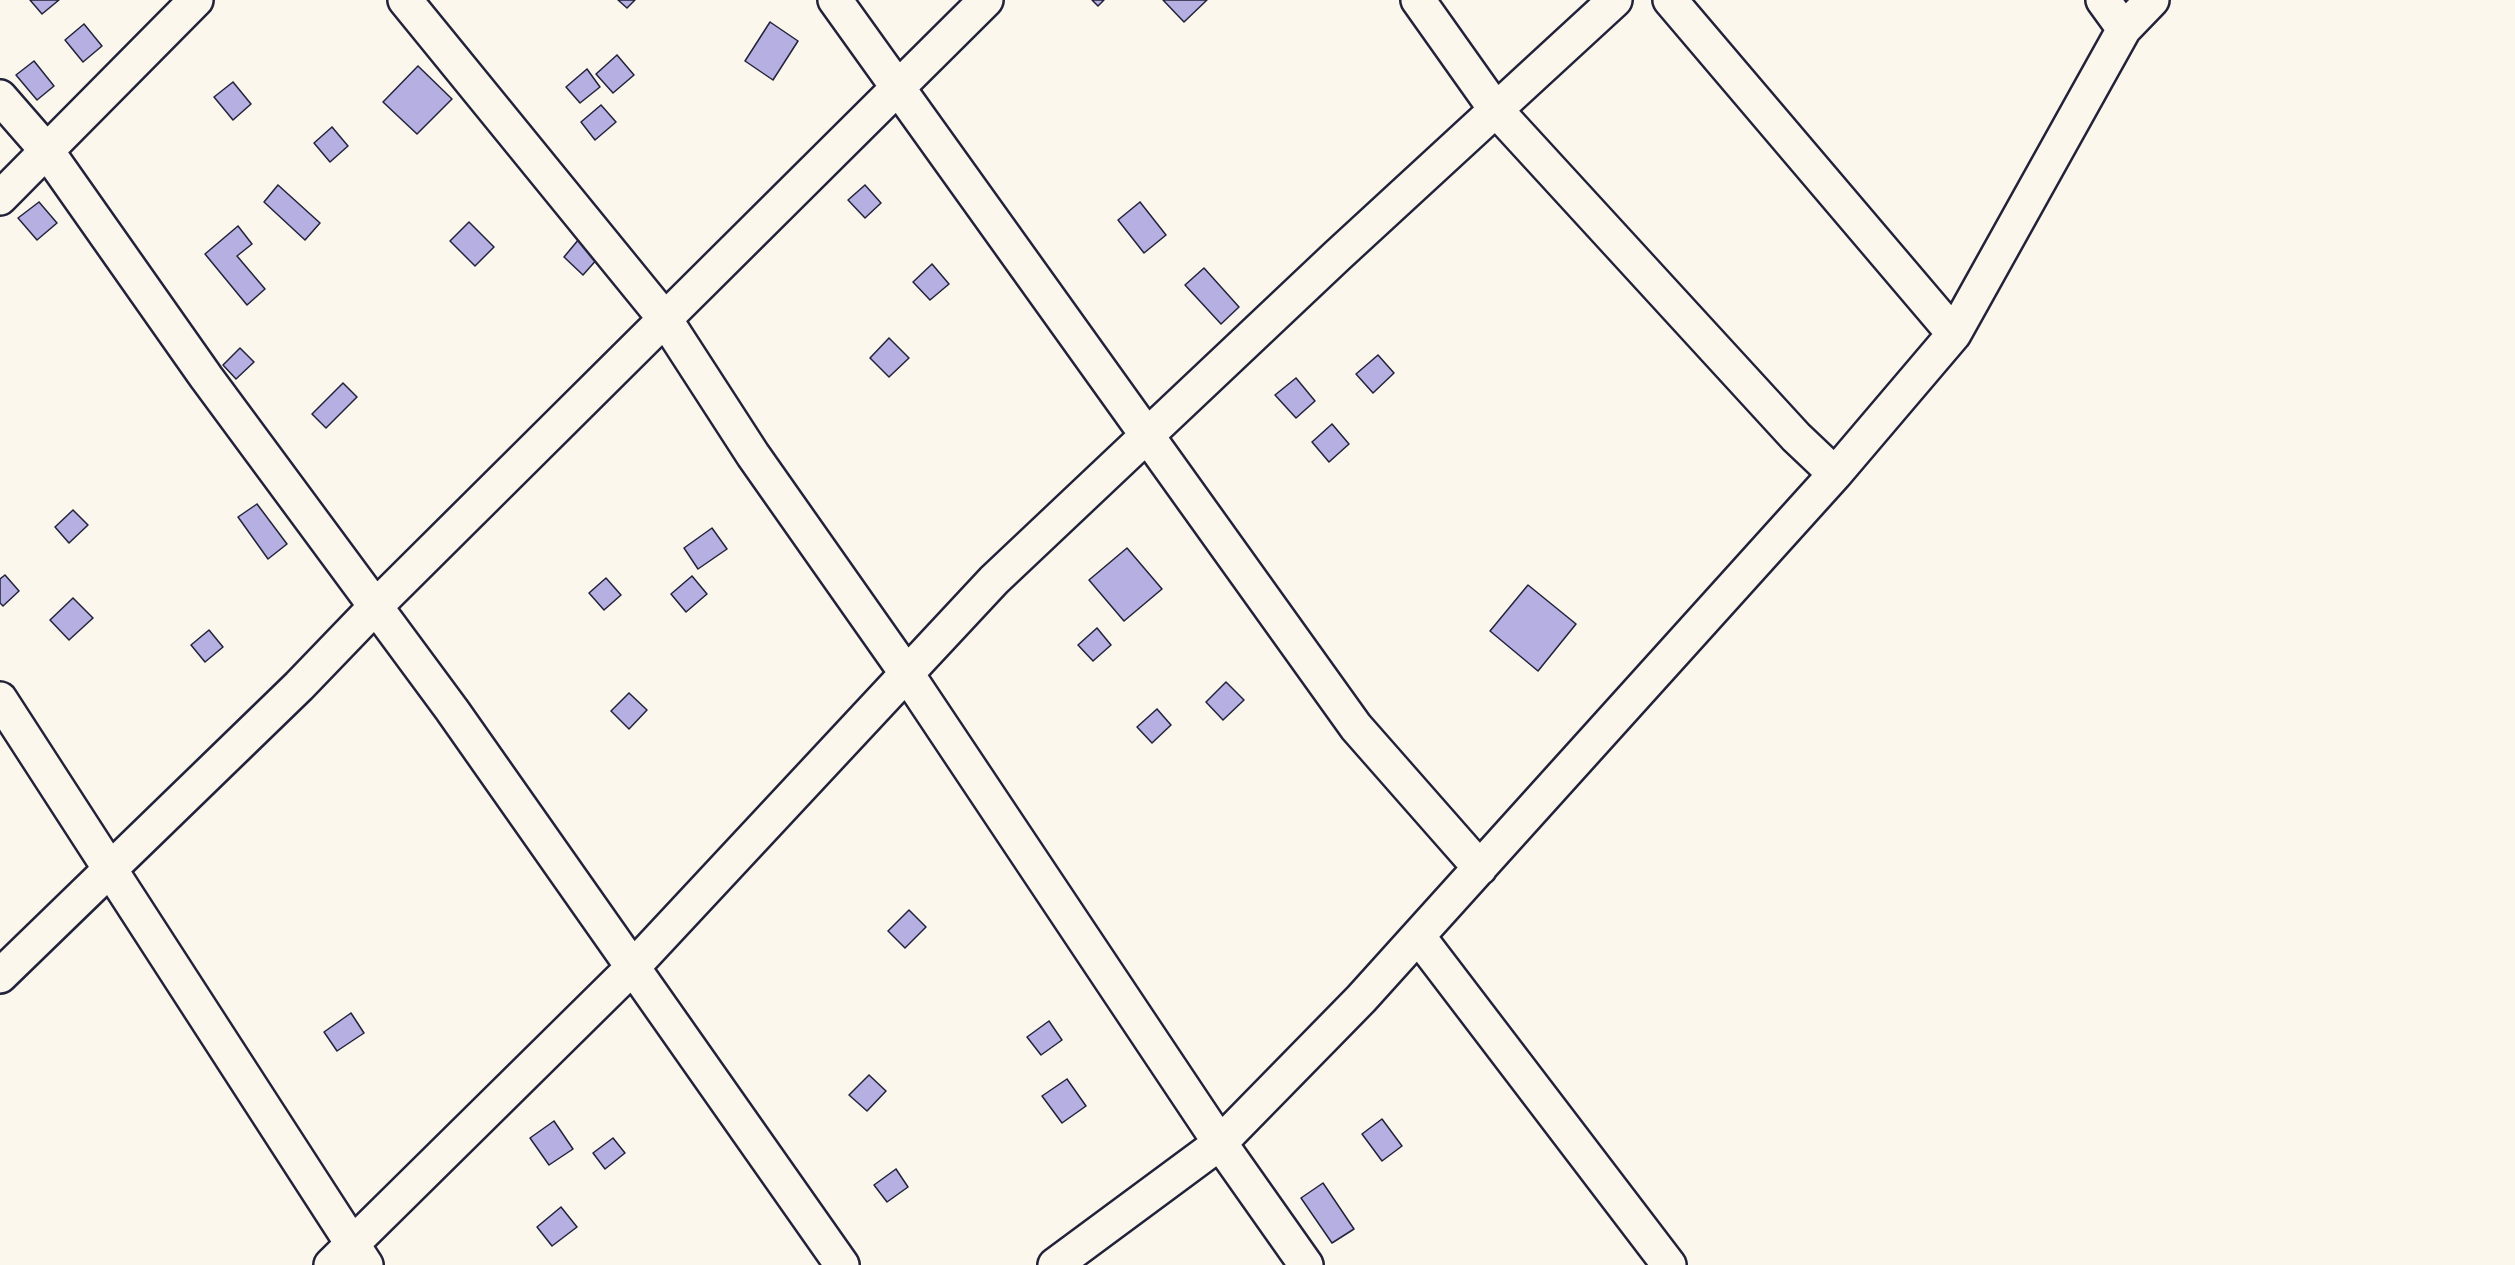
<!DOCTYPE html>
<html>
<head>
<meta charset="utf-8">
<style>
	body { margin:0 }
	canvas { display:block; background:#fbf7ec }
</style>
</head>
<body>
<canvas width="2515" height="1265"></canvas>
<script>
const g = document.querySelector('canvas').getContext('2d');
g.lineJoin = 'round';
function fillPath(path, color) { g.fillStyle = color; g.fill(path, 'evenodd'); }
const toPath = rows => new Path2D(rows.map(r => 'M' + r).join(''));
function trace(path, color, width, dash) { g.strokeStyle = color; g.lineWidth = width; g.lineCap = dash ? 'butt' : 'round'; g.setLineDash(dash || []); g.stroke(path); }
const building = toPath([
	[30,0,59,0,42,14,30,0],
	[618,0,635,0,627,8,618,0],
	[1092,0,1104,0,1098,6,1092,0],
	[1163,0,1207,0,1184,22,1163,0],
	[770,22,798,41,773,80,745,61,770,22],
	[84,24,102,46,83,62,65,40,84,24],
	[617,55,634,75,613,93,596,74,617,55],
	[34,61,54,86,37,100,16,75,34,61],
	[418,66,452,99,417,134,383,102,418,66],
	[587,69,600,87,580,103,566,87,587,69],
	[233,82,251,104,233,120,214,97,233,82],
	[601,105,616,122,595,140,581,122,601,105],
	[332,127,348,146,330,162,314,143,332,127],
	[278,185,320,223,305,240,264,202,278,185],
	[865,185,881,203,865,218,848,200,865,185],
	[39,202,57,223,37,240,18,218,39,202],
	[1140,202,1166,235,1144,253,1118,220,1140,202],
	[469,222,494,247,475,266,450,241,469,222],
	[238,226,252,244,237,256,265,289,247,305,205,254,238,226],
	[579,239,599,257,583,275,564,257,579,239],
	[932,264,949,284,930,300,913,282,932,264],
	[1204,268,1239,307,1221,324,1185,285,1204,268],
	[889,338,909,358,889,377,870,358,889,338],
	[240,348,254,362,236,379,223,365,240,348],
	[1378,355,1394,373,1373,393,1356,374,1378,355],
	[1296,378,1315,401,1296,418,1275,395,1296,378],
	[343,383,357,397,326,428,312,414,343,383],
	[1332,424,1349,444,1329,462,1312,442,1332,424],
	[257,504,287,544,268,559,238,517,257,504],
	[73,510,88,525,69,543,55,527,73,510],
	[712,528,727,549,698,569,684,548,712,528],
	[1127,548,1162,589,1124,621,1089,580,1127,548],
	[5,575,19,591,3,606,0,603,0,579,5,575],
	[692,576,707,594,686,612,671,594,692,576],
	[606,578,621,595,604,610,589,593,606,578],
	[1528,585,1576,624,1538,671,1490,631,1528,585],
	[73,598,93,618,69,640,50,620,73,598],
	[1097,628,1111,645,1093,661,1078,645,1097,628],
	[209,630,223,647,205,662,191,645,209,630],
	[1226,682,1244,700,1223,720,1206,702,1226,682],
	[629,693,647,710,629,729,611,711,629,693],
	[1157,709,1171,725,1152,743,1137,727,1157,709],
	[909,910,926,927,905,948,888,931,909,910],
	[351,1013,364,1033,337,1051,324,1032,351,1013],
	[1049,1021,1062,1040,1041,1055,1027,1037,1049,1021],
	[869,1075,886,1091,867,1111,849,1095,869,1075],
	[1067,1079,1086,1106,1062,1123,1042,1096,1067,1079],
	[1382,1119,1402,1146,1382,1161,1362,1134,1382,1119],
	[554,1121,573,1149,549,1165,530,1138,554,1121],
	[613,1138,625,1153,605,1169,593,1153,613,1138],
	[896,1169,908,1187,887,1202,874,1185,896,1169],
	[1323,1183,1354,1229,1332,1243,1301,1198,1323,1183],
	[561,1207,577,1227,552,1246,537,1227,561,1207]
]);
fillPath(building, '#b5b0e1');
trace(building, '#22223b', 1.5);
const street = toPath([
	[405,0,665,319,753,455,907,674,1220,1143,1306,1265],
	[835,0,1356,727,1480,868],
	[1418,0,1496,110,1796,437,1835,474],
	[1670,0,1954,334],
	[2103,0,2124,29],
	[0,97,47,151,206,377,452,710,842,1265],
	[0,198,196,0],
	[0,699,366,1265],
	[1418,936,1669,1265],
	[0,976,299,686,377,605,986,0],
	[331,1265,633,967,994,580,1337,256,1615,0],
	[1055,1265,1220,1143,1361,999,1835,474,1954,334,2124,29,2152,0]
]);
trace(street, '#22223b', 38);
trace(street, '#fbf7ec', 33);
</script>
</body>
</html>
